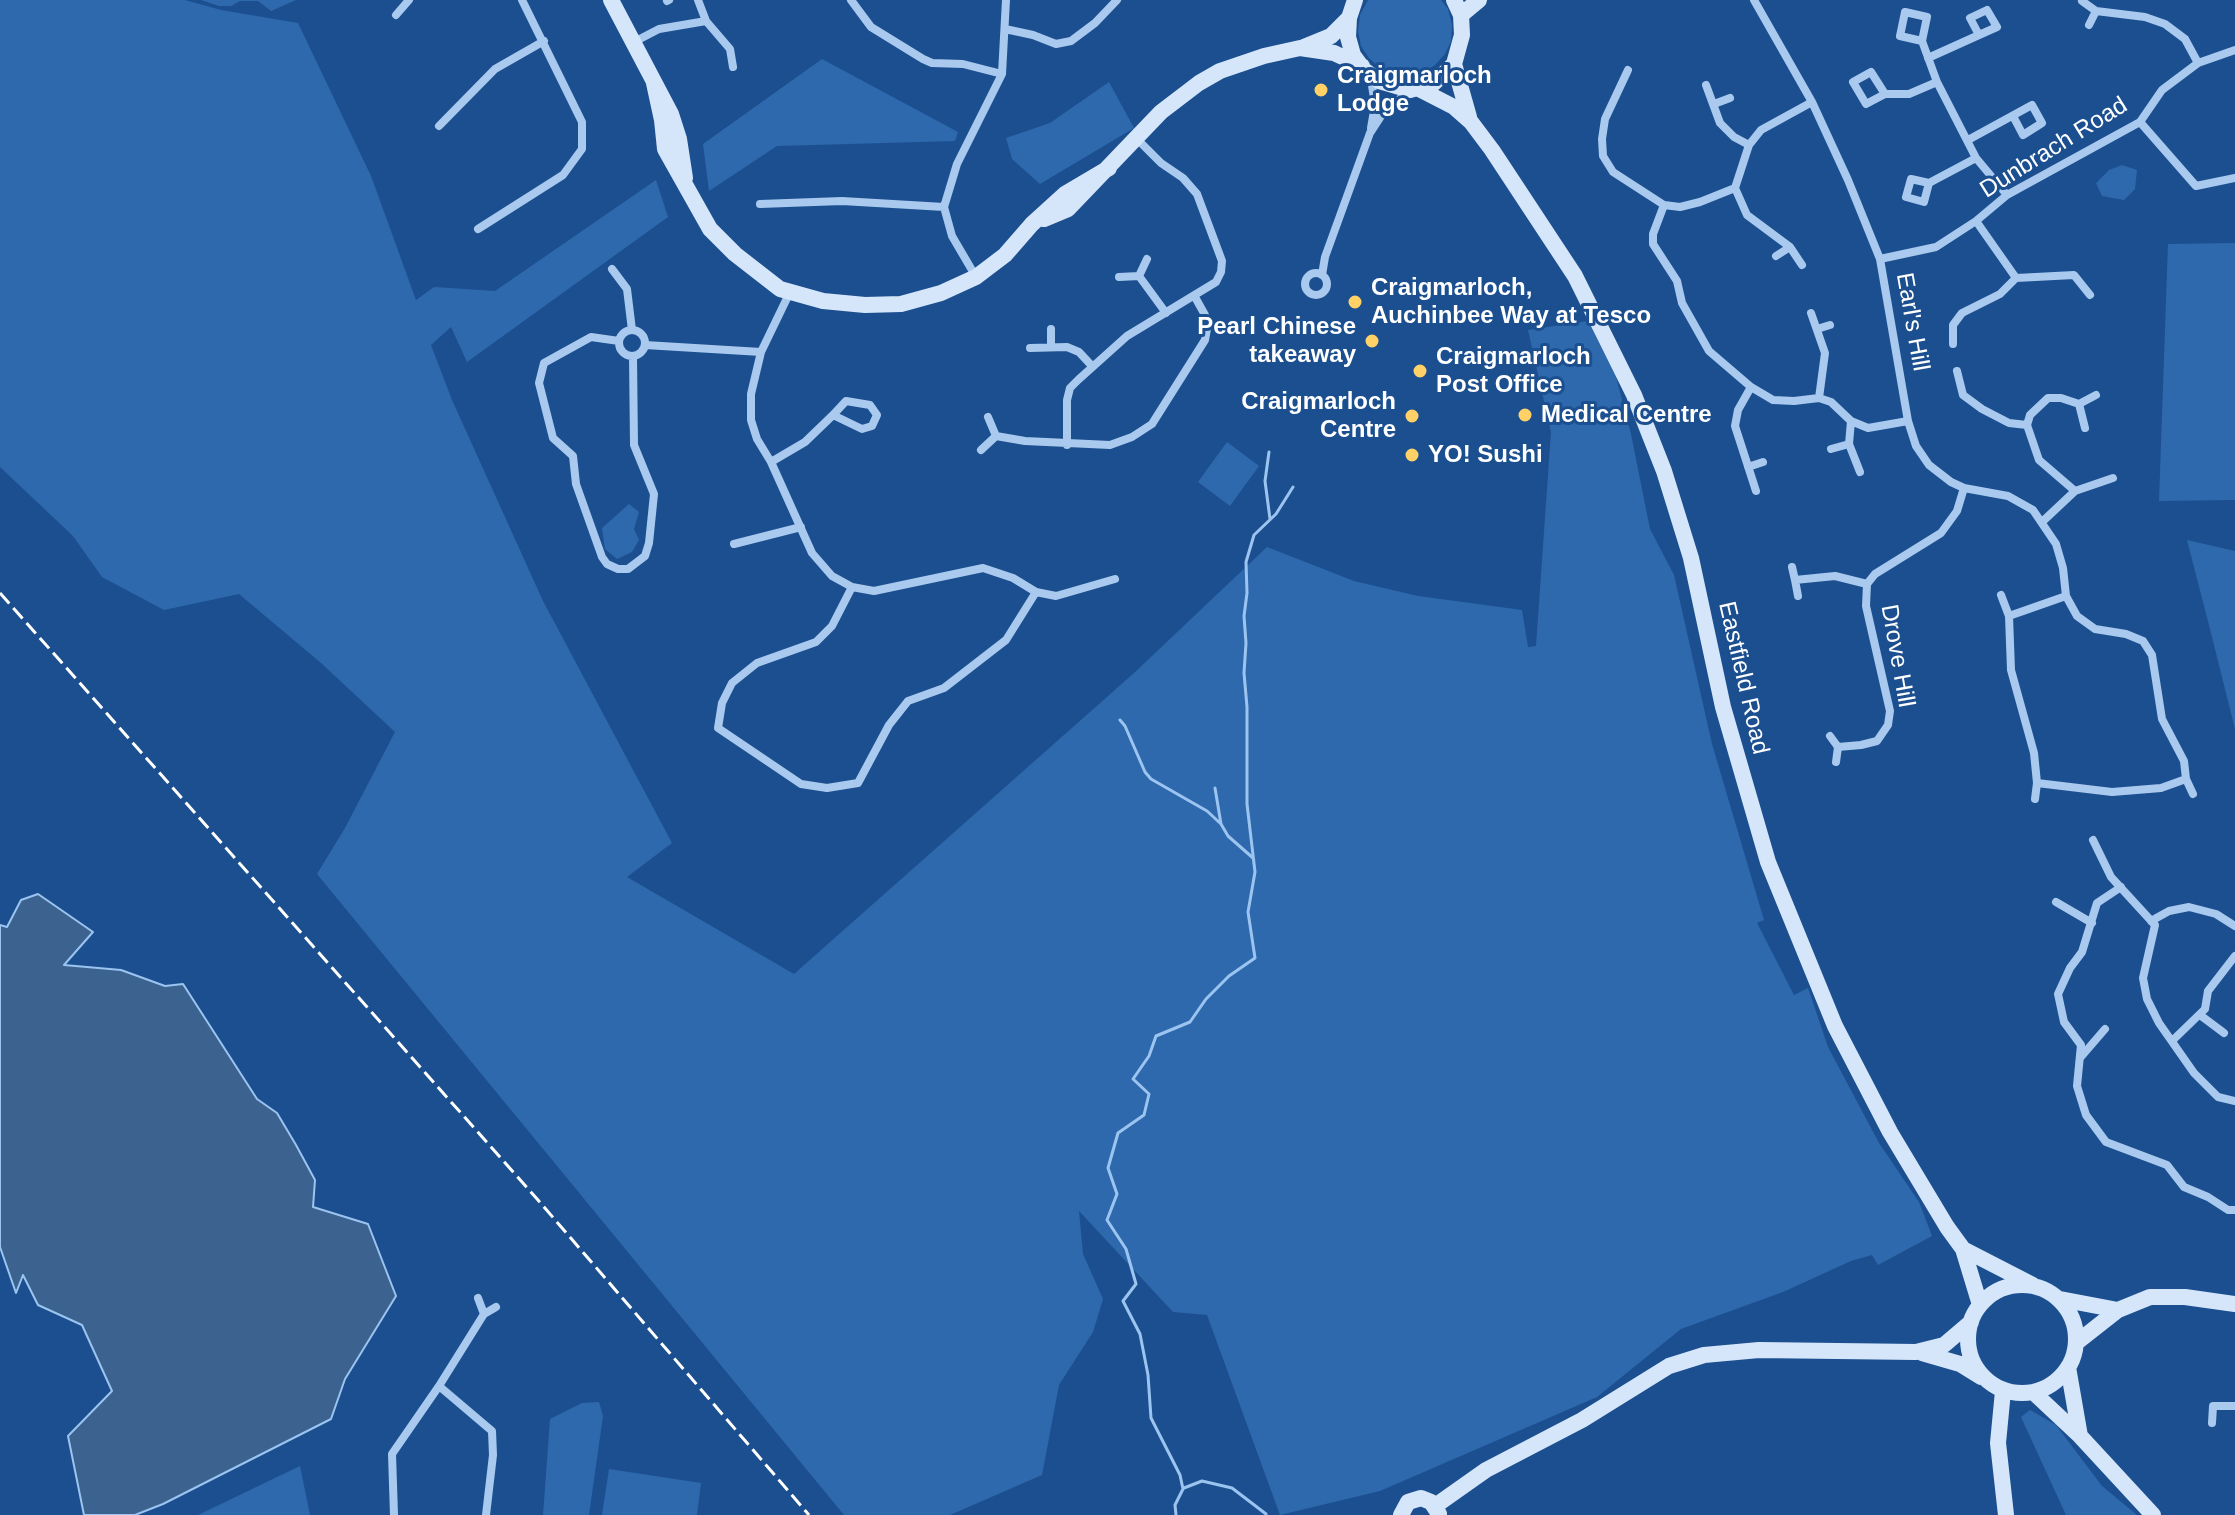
<!DOCTYPE html>
<html>
<head>
<meta charset="utf-8">
<style>
	body { margin:0 }
	canvas { display:block; background:#1b4f8f }
</style>
</head>
<body>
<canvas width="2235" height="1515"></canvas>
<script>
const g = document.querySelector('canvas').getContext('2d');
g.lineJoin = 'round';
function fillPath(path, color) { g.fillStyle = color; g.fill(path, 'evenodd'); }
const toPath = rows => new Path2D(rows.map(r => 'M' + r).join(''));
function trace(path, color, width, dash) { g.strokeStyle = color; g.lineWidth = width; g.lineCap = dash ? 'butt' : 'round'; g.setLineDash(dash || []); g.stroke(path); }
function label(font, color, halo, rows, align = 'center') {
  g.font = font + ' Helvetica,sans-serif'; g.lineWidth = 6; g.setLineDash([]); g.textBaseline = 'middle'; g.strokeStyle = halo; g.fillStyle = color; for (const [text, x, y, turn = 0] of rows) {
    g.save(); g.translate(x, y); g.rotate((+turn || 0) * Math.PI / 180); g.textAlign = isNaN(turn) ? turn : align; if (halo) g.strokeText(text, 0, 0); g.fillText(text, 0, 0); g.restore();
  }
}
fillPath(toPath([
	[0,0,185,0,221,10,298,23,371,176,416,300,434,287,495,291,656,180,668,217,467,362,451,327,431,345,452,400,543,601,672,843,627,877,794,974,1134,673,1267,547,1354,581,1418,596,1522,610,1528,647,1536,646,1551,432,1528,330,1588,321,1616,377,1631,434,1650,529,1674,575,1712,744,1764,920,1757,923,1794,995,1808,988,1828,1047,1879,1143,1919,1202,1932,1236,1878,1265,1872,1255,1851,1261,1783,1292,1681,1329,1597,1397,1380,1491,1280,1515,1207,1315,1173,1312,1079,1211,1083,1254,1103,1299,1093,1332,1059,1385,1042,1475,950,1515,844,1515,317,874,345,828,395,732,321,663,239,594,164,610,102,577,73,536,0,467],
	[201,0,296,0,271,11,258,1,240,1,231,6,219,6],
	[1368,0,1441,0,1448,9,1452,25,1451,41,1445,54,1435,65,1422,73,1408,76,1393,74,1380,68,1369,58,1361,46,1358,31,1360,15],
	[822,59,958,132,955,141,777,146,709,191,703,144],
	[1109,82,1134,128,1040,184,1012,159,1006,138,1050,123],
	[2122,165,2137,170,2135,189,2124,200,2102,196,2096,183,2109,170],
	[2235,243,2235,500,2159,501,2168,244],
	[1227,442,1259,466,1230,506,1198,482],
	[629,504,639,512,634,529,639,540,632,552,617,559,605,549,602,528],
	[2187,540,2235,551,2235,729,2212,637],
	[599,1402,603,1416,589,1515,543,1515,550,1419,582,1403],
	[2030,1410,2056,1425,2102,1486,2137,1515,2066,1515,2021,1417],
	[300,1466,310,1515,198,1515],
	[609,1469,701,1483,697,1515,602,1515]
]), '#2e69ad');
const water = toPath([
	[38,894,93,932,64,965,121,970,165,986,183,984,257,1099,277,1113,296,1145,315,1180,313,1207,368,1224,396,1296,345,1379,331,1419,163,1504,135,1515,84,1515,68,1436,112,1391,82,1325,38,1305,23,1275,16,1293,0,1247,0,925,7,927,21,900,38,894]
]);
fillPath(water, '#3c6290');
trace(water, '#9cc4f0', 2);
trace(toPath([
	[1269,452,1265,481,1270,519],
	[1120,720,1125,726,1145,772,1151,779,1207,811,1221,824,1228,836,1253,858],
	[1215,788,1221,824],
	[1184,1488,1202,1481,1232,1488,1266,1514],
	[1176,1515,1175,1505,1183,1489,1180,1475,1151,1418,1148,1375,1140,1334,1123,1301,1136,1284,1126,1249,1107,1220,1117,1194,1108,1168,1118,1133,1144,1115,1149,1094,1133,1079,1149,1056,1156,1036,1190,1022,1206,999,1229,976,1255,958,1248,912,1255,872,1247,804,1247,707,1244,673,1246,643,1244,616,1247,593,1246,562,1254,535,1276,514,1293,487]
]), '#9cc4f0', 3);
trace(toPath([
	[698,0,706,21,730,49,733,67],
	[851,0,871,27,923,59,932,63,963,64,1002,74],
	[1754,0,1812,102,1848,180,1880,259,1908,421,1916,446,1929,465,1951,482,1964,488,2008,496,2033,510,2056,544,2063,568,2066,596,2077,616,2095,629,2126,634,2143,641,2152,655,2162,719,2184,761,2186,779,2161,788,2112,792,2037,783,2034,753,2011,670,2009,616,2066,596],
	[667,1,669,0],
	[2082,1,2096,11,2089,25],
	[2096,11,2145,17,2165,24,2185,39,2198,63],
	[396,15,409,0],
	[1005,29,1033,35,1056,44,1071,41,1095,23,1117,0],
	[1922,41,1927,17,1905,12,1900,36,1922,41,1937,82,1976,158,2007,195],
	[632,43,659,29,706,21],
	[1928,58,1979,35,1970,18,1987,10,1997,27,1979,35],
	[1628,70,1605,119,1602,139,1603,156,1613,172,1664,205],
	[1706,85,1720,123,1734,137,1749,145],
	[1885,94,1871,72,1853,82,1866,104,1885,94,1909,94,1937,82],
	[1812,102,1761,130,1749,145,1735,188,1700,202,1680,207,1664,205,1653,234,1653,244,1677,281,1682,303,1709,351,1751,387,1773,400,1794,401,1819,398,1831,402,1851,421,1868,428,1908,421],
	[1714,104,1730,98],
	[2140,122,2196,186,2235,178],
	[439,126,495,69,544,41],
	[1371,128,1375,105,1371,79],
	[1968,140,2032,105,2042,123,2023,135,2013,116],
	[1929,183,1924,202,1906,197,1911,179,1929,183,1976,158],
	[1735,188,1747,215,1790,247,1802,265],
	[760,204,842,201,944,207],
	[1976,221,2016,278,2074,275,2090,295],
	[478,229,563,175,582,149,582,122,522,0],
	[1776,256,1790,247],
	[1880,259,1936,247,1976,221,2007,195,2140,122,2162,90,2198,63,2235,50],
	[612,269,627,289,632,330],
	'1305 284a11 11 0 1 1 22 0a11 11 0 1 1-22 0Z',
	[1322,275,1325,257,1370,133,1383,113,1410,90],
	[1139,276,1147,259],
	[976,277,952,236,944,207,957,164,1002,74,1006,0],
	[1119,277,1139,276,1166,313],
	[790,292,761,352,751,394,751,420,757,439,771,462,812,553,832,576,852,587,874,591,983,568,1013,578,1036,592,1056,596,1115,579],
	[1811,313,1825,353,1819,398],
	[1051,329,1051,347],
	[1817,329,1830,325],
	'619 343a13 13 0 1 1 26 0a13 13 0 1 1-26 0Z',
	[619,341,591,337,544,363,539,383,553,438,573,456,576,484,602,557,607,564,618,569,628,569,645,556,649,543,654,494,634,445,633,357],
	[1953,344,1953,325,1962,313,2000,294,2016,278],
	[645,345,761,352],
	[1030,348,1067,347,1079,352,1092,366],
	[1957,371,1963,395,1982,409,2009,423,2027,425],
	[1751,387,1738,410,1735,426,1756,491],
	[2079,404,2096,395],
	[988,417,996,436,1025,441,1110,445,1132,437,1152,424,1205,340,1207,329,1205,315,1195,297],
	[1851,421,1849,444,1860,472],
	[1067,445,1067,400,1070,388,1078,380,1127,336,1216,282,1221,272,1222,261,1197,194,1183,178,1161,163,1137,139],
	[1831,449,1849,444],
	[981,450,996,436],
	[771,462,805,442,833,415,846,401,870,405,877,415,872,426,862,429,833,415],
	[1748,467,1763,462],
	[2075,491,2039,460,2027,425,2030,415,2048,398,2061,398,2079,404,2085,428],
	[2042,522,2075,491,2113,478],
	[734,544,801,527],
	[1792,567,1795,580,1835,576,1867,584],
	[1795,580,1798,596],
	[852,587,832,626,816,642,757,663,732,683,722,703,718,728,801,784,827,788,858,783,889,725,908,701,944,688,1006,640,1036,592],
	[2001,595,2009,616],
	[1830,736,1838,747,1861,745,1877,741,1888,725,1890,711,1866,606,1867,584,1875,574,1941,533,1957,511,1964,488],
	[1836,762,1838,747],
	[2186,779,2193,794],
	[2035,799,2037,783],
	[2093,840,2111,877,2155,925,2143,978,2147,999,2159,1023,2194,1073,2218,1097,2235,1101],
	[2121,887,2097,903,2082,952,2070,968,2058,994,2064,1022,2081,1045,2077,1086,2086,1115,2106,1142,2167,1165,2184,1187,2208,1197,2228,1210,2235,1210],
	[2056,902,2092,923],
	[2151,921,2169,911,2189,907,2216,914,2235,926],
	[2200,1015,2224,1033],
	[2172,1041,2205,1009,2208,991,2235,956],
	[2080,1058,2105,1029],
	[484,1314,496,1307],
	[439,1386,484,1314,478,1298],
	[2212,1423,2213,1406,2235,1406],
	[394,1515,392,1454,439,1386,492,1431,493,1455,486,1515]
]), '#a9c9ee', 8);
trace(toPath([
	[611,0,671,114,679,139,685,178],
	[1355,0,1349,18,1348,37,1353,55,1364,70,1379,81,1410,90,1434,83,1454,64,1462,35,1461,15,1454,0],
	[1461,15,1479,0],
	[1304,47,1331,36,1349,18],
	[1454,64,1469,117],
	[654,83,662,120,665,149,710,229,735,254,780,289,823,301,865,305,901,304,941,293,976,277,1005,255,1032,224,1065,194,1109,168],
	[1417,88,1454,107,1471,122,1492,150,1575,276,1634,395,1664,471,1691,558,1723,707,1768,862,1835,1026,1890,1132,1947,1227,1963,1249,1980,1305],
	[1044,219,1068,209,1161,112,1199,83,1220,71,1264,56,1300,48,1334,53,1362,66],
	[1963,1249,2033,1285],
	'1968 1339a54 54 0 1 1 108 0a54 54 0 1 1-108 0Z',
	[2060,1299,2118,1310],
	[2076,1343,2118,1310,2150,1297,2185,1297,2235,1304],
	[1922,1353,1960,1364,1981,1377],
	[2068,1367,2080,1436],
	[2003,1391,1998,1443,2006,1515],
	[2033,1392,2080,1436,2153,1515],
	[1435,1506,1486,1470,1582,1420,1669,1366,1704,1355,1759,1350,1916,1352,1944,1345,1971,1322],
	[1401,1515,1408,1502,1421,1498,1431,1502,1439,1514]
]), '#d6e6fa', 16);
trace(toPath([
	[0,593,538,1200,809,1515]
]), '#fff', 3, [14, 6]);
for (const [x, y, r, color] of [
	[1321,90,8,"#ffd166"],
	[1355,302,8,"#ffd166"],
	[1372,341,8,"#ffd166"],
	[1420,371,8,"#ffd166"],
	[1525,415,8,"#ffd166"],
	[1412,416,8,"#ffd166"],
	[1412,455,8,"#ffd166"]
]) { const dot = new Path2D(); dot.arc(x, y, r, 0, 2 * Math.PI); g.fillStyle = color; g.fill(dot); trace(dot, '#1b4f8f', 3); }
label('bold 24px', '#fff', '#1b4f8f', [
	["Craigmarloch",1337,76],
	["Lodge",1337,104],
	["Craigmarloch,",1371,288],
	["Auchinbee Way at Tesco",1371,316],
	["Pearl Chinese",1356,327,"right"],
	["takeaway",1356,355,"right"],
	["Craigmarloch",1436,357],
	["Post Office",1436,385],
	["Craigmarloch",1396,402,"right"],
	["Centre",1396,430,"right"],
	["Medical Centre",1541,415],
	["YO! Sushi",1428,455]
], 'left');
label('24px', '#fff', '#1b4f8f', [
	["Dunbrach Road",2054,148,-32],
	["Earl's Hill",1912,322,80],
	["Drove Hill",1897,656,80],
	["Eastfield Road",1743,678,77]
]);
</script>
</body>
</html>
